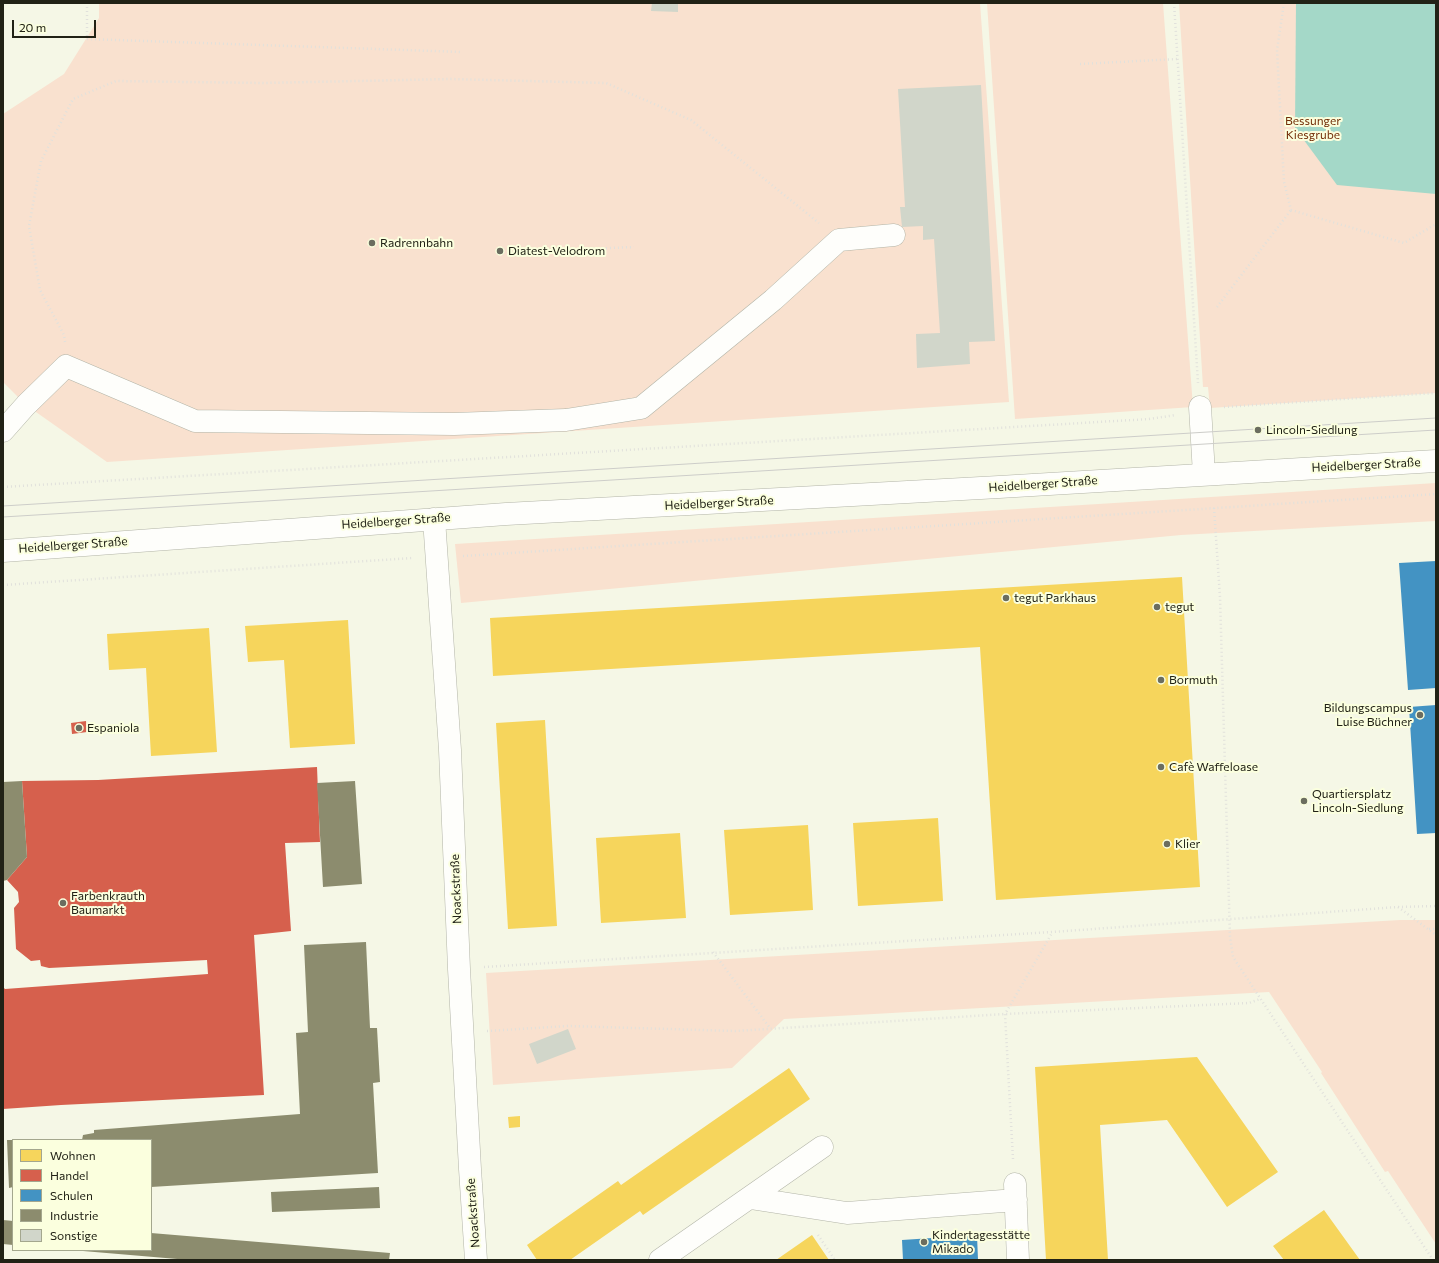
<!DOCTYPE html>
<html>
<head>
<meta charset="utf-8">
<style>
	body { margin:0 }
	#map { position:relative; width:1439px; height:1263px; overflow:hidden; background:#f5f7e6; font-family:Commissioner,sans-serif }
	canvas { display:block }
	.frame { position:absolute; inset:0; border:4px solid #212216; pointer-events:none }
	.legend { position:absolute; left:12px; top:1139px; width:140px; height:112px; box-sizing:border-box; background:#fbffde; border:1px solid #a4a78e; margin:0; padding:5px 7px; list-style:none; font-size:12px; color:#212216 }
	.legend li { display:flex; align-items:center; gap:8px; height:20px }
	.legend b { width:20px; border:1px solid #a4a78e }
	.scale { position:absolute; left:12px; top:20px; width:84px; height:18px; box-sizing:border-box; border:2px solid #212216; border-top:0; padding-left:5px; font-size:12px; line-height:14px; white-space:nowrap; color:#212216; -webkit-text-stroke:3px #fbffde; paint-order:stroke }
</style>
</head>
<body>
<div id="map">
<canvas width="1439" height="1263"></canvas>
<div class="frame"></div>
<ul class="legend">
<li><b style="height:11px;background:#f6d55c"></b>Wohnen</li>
<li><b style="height:11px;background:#d6604d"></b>Handel</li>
<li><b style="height:11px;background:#4393c3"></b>Schulen</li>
<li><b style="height:11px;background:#8c8c6e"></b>Industrie</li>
<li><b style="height:11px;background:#d1d6ca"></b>Sonstige</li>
</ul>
<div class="scale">20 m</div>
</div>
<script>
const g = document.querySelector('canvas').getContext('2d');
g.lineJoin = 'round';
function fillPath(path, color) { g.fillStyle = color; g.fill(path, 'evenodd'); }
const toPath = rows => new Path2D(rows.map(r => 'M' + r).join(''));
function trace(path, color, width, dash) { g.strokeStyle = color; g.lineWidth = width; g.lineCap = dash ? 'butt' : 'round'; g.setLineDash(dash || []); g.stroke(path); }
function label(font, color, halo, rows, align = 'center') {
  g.font = font + ' Commissioner,sans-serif'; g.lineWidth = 4; g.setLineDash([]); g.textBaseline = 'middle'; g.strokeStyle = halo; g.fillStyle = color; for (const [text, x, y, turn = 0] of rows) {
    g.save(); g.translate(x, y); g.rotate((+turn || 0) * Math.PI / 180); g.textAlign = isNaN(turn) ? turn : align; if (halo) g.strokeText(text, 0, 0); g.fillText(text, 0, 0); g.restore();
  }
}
fillPath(toPath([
	[99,3,980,3,1009,402,107,462,26,405,3,382,3,114,64,74,99,18],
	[987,3,1163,3,1193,407,1015,419],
	[1179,3,1436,3,1436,393,1210,408,1208,387,1203,387],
	[1436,483,1436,521,1181,535,461,603,455,544],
	[1400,920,1436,920,1436,1244,1388,1171,1385,1172,1321,1073,1322,1072,1269,992,784,1019,732,1068,493,1085,486,973]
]), '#f9e1cf');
fillPath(toPath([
	[1296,3,1436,3,1436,194,1337,185,1295,128]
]), '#a4d8c8');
fillPath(toPath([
	[1182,577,1200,887,996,900,980,647,493,676,490,618],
	[348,620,355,744,290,748,284,660,248,662,245,626],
	[209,628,217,752,151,756,146,668,109,670,107,634],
	[545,720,557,926,508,929,496,723],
	[938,818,943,901,858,906,853,823],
	[808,825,813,910,730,915,724,830],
	[680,833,686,918,601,923,596,838],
	[1197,1057,1278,1172,1227,1207,1167,1120,1100,1125,1108,1260,1046,1260,1035,1067],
	[789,1068,810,1099,643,1215,640,1211,570,1260,537,1260,527,1245,618,1181,621,1185],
	[520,1116,520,1127,509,1128,508,1117],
	[1324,1210,1360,1260,1284,1260,1273,1246],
	[812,1235,829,1260,776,1260]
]), '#f6d55c');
fillPath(toPath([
	[86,721,87,732,72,734,71,723],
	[317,767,320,842,285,843,291,931,254,935,264,1095,61,1105,3,1109,3,987,5,989,208,974,207,960,49,968,41,966,40,960,31,961,16,949,14,908,19,902,18,892,7,880,27,857,22,781,98,780]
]), '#d6604d');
fillPath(toPath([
	[1436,561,1436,688,1408,690,1399,563],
	[1436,705,1436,833,1417,834,1409,707],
	[977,1235,978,1260,903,1260,902,1240]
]), '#4393c3');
fillPath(toPath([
	[22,781,27,857,7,880,3,881,3,782],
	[355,781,362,884,323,887,317,783],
	[366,942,370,1028,377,1028,380,1082,373,1083,378,1173,151,1187,151,1140,82,1140,83,1135,94,1133,94,1130,300,1114,296,1033,308,1032,304,945],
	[7,1140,13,1140,13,1187,9,1188],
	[379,1187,380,1208,272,1212,271,1192],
	[3,1220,13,1221,13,1245,3,1244],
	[151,1233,390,1253,389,1260,189,1260,83,1251,83,1250,151,1250]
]), '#8c8c6e');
fillPath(toPath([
	[652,3,678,3,678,12,651,11],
	[981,85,995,341,969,342,970,364,917,368,916,334,940,333,934,239,923,240,923,226,902,227,900,207,905,207,898,89],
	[568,1029,576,1049,537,1064,529,1044]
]), '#d1d6ca');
const minor = toPath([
	[1200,407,1204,474],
	[3,431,26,405,66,366,195,421,454,424,566,420,641,408,773,300,839,240,894,235],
	[434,519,450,750,459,969,470,1169,476,1260],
	[3,551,506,514,999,487,1436,461],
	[1015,1184,1018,1260],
	[750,1198,847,1213,1016,1200],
	[660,1260,822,1147]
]);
trace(minor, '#b2b4a7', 23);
trace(toPath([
	[87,3,87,39,462,52],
	[1174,3,1198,383],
	[1284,3,1277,50,1284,182,1291,210],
	[1080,64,1177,59],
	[1291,210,1404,243,1436,224],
	[562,250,634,247],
	[1217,307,1291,210],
	[65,342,64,335,40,290,29,226,41,161,73,99,116,81,264,83,450,79,606,83,691,120,819,223],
	[1224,407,1436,393],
	[3,487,1149,419,1176,415],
	[1214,508,1220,597,1230,937,1233,957,1433,1260],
	[463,556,1436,494],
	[3,585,412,558],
	[1398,907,1436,935],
	[1429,929,1436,929],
	[713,952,770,1028],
	[484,967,1052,932,1398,907,1436,906],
	[487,1031,568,1026,735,1031,1005,1014,1249,1003,1260,999],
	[1013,1159,1005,1014,1052,933],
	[818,1235,835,1260]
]), '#e1e1dc', 2.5, [1, 3]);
trace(minor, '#fefefb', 22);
trace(toPath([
	[3,506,1436,418],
	[3,517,1436,430]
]), '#cdcdc9', 1);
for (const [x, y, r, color] of [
	[372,243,4,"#6b6d5f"],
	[500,251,4,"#6b6d5f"],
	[1258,430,4,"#6b6d5f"],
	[1006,598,4,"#6b6d5f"],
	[1157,607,4,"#6b6d5f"],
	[1161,680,4,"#6b6d5f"],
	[1420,715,4,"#6b6d5f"],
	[79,728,4,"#6b6d5f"],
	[1161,767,4,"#6b6d5f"],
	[1304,801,4,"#6b6d5f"],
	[1167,844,4,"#6b6d5f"],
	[63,903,4,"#6b6d5f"],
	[924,1242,4,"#6b6d5f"]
]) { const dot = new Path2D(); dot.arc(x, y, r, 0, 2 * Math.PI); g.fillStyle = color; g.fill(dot); trace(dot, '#fbffde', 1.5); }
label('12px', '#732f09', '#fbffde', [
	["Bessunger",1313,121],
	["Kiesgrube",1313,135]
]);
label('12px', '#212216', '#fbffde', [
	["Radrennbahn",380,243],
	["Diatest-Velodrom",508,251],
	["Lincoln-Siedlung",1266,430],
	["tegut Parkhaus",1014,598],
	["tegut",1165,607],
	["Bormuth",1169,680],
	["Bildungscampus",1412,708,"right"],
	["Luise Büchner",1412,722,"right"],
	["Espaniola",87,728],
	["Cafè Waffeloase",1169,767],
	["Quartiersplatz",1312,794],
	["Lincoln-Siedlung",1312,808],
	["Klier",1175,844],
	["Farbenkrauth",71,896],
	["Baumarkt",71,910],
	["Kindertagesstätte",932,1235],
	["Mikado",932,1249]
], 'left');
label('12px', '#212216', '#fbffde', [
	["Heidelberger Straße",1366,465,-3],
	["Heidelberger Straße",1043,484,-4],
	["Heidelberger Straße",719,503,-3],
	["Heidelberger Straße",396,521,-4],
	["Heidelberger Straße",73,545,-4],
	["Noackstraße",456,889,-92],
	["Noackstraße",473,1213,-94]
]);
</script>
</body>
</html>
